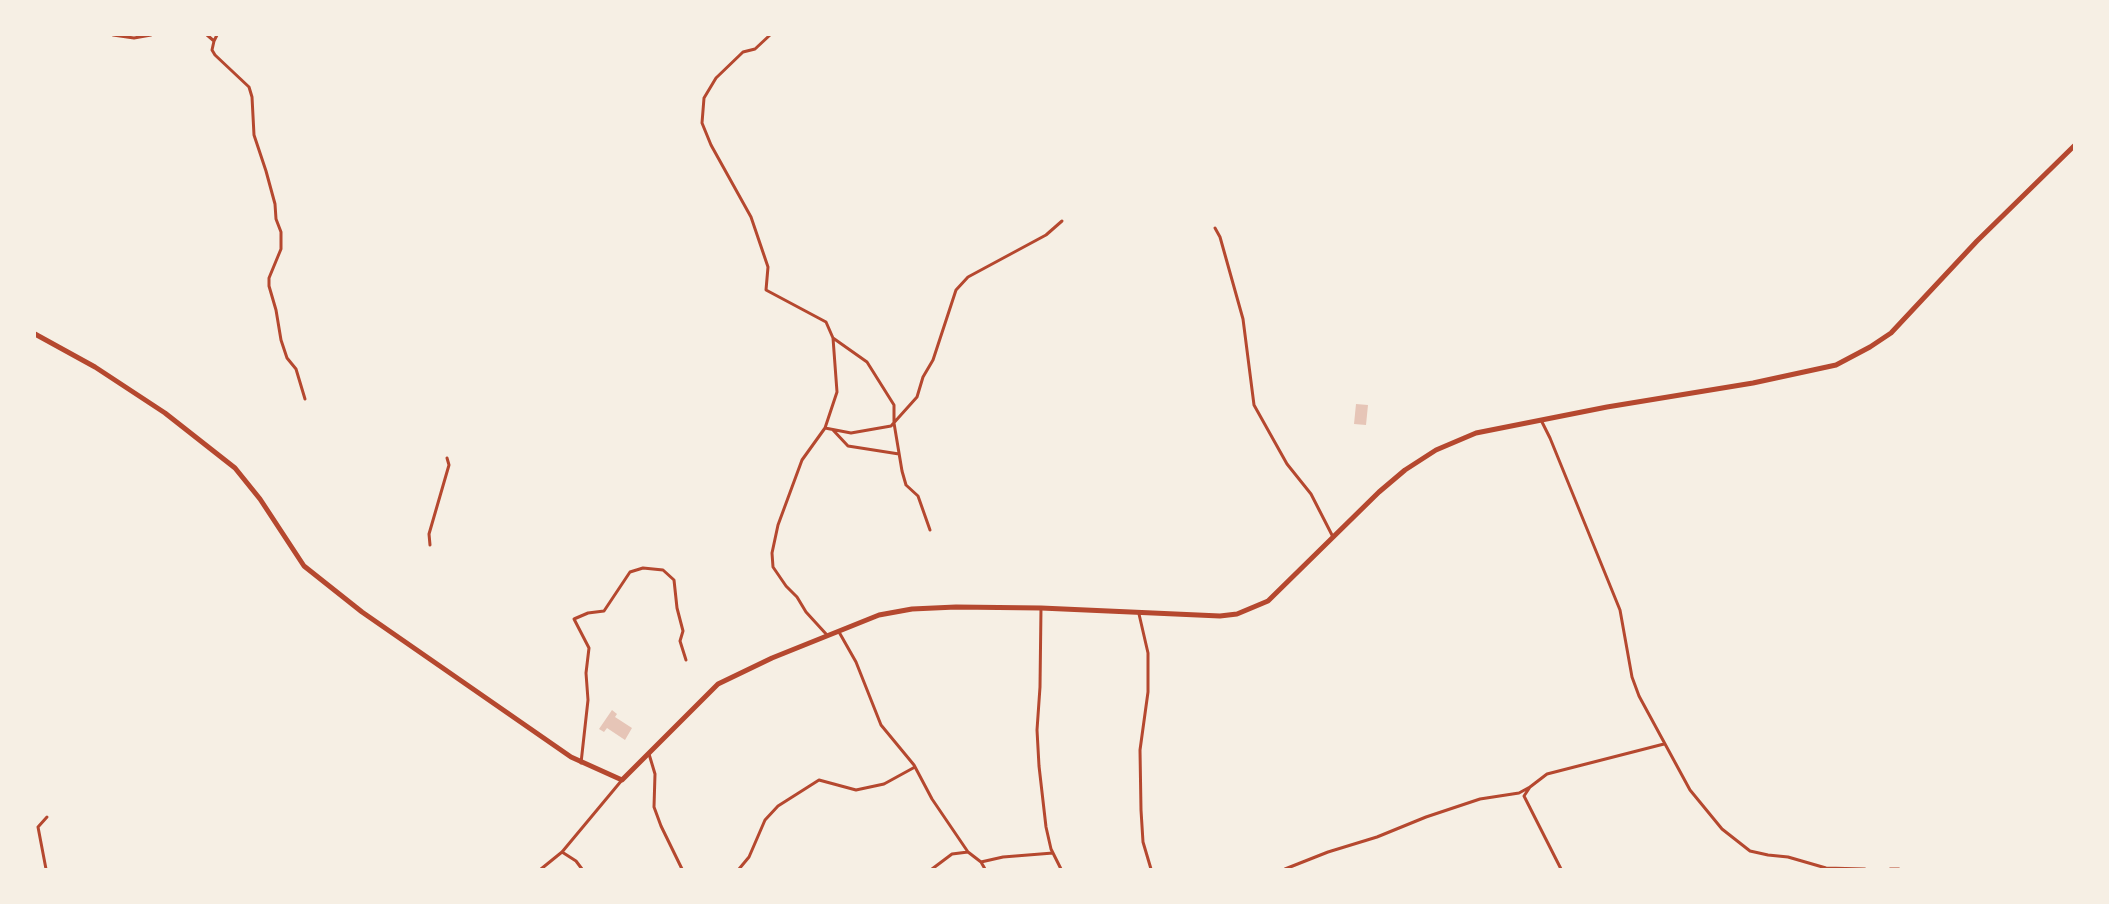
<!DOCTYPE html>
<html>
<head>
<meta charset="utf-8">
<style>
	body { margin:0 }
	#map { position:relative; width:2109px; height:904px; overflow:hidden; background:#f6efe4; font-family:"IBM Plex Sans",sans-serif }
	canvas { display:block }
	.frame { position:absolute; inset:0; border:36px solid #f6efe4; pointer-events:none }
</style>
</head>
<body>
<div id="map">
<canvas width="2109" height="904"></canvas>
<div class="frame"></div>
</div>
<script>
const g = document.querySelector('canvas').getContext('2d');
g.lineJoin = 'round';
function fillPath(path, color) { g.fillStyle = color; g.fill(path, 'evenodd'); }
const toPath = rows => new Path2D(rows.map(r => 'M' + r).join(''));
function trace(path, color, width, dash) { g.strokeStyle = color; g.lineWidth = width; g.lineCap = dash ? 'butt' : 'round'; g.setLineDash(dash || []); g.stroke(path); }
fillPath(toPath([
	[1356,404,1368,405,1366,425,1354,424],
	[612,710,617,714,615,717,632,728,625,740,607,728,604,732,599,729]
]), '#e6c5b7');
trace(toPath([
	[113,35,134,38,151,35],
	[207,35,214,41,212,50,215,55,249,87,252,97,254,135,266,171,275,204,276,219,281,232,281,249,269,278,269,286,276,310,281,340,287,358,296,369,305,399],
	[770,35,755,49,743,52,716,78,704,98,702,123,711,145,751,217,768,267,766,290,826,322,833,338,837,392,825,428,802,460,778,525,772,553,773,567,786,586,797,597,806,612,827,635],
	[214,41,217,35],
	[1215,228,1220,237,1243,319,1254,405,1287,464,1311,494,1333,537],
	[833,338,867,362,894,405,894,423,902,471,906,485,918,496,930,530],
	[1541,420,1550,438,1620,610,1632,677,1639,696,1690,790,1722,829,1750,851,1768,855,1788,857,1826,868,1865,869],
	[825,428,851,433,891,426,917,397,923,377,933,360,956,290,968,277,1046,235,1062,221],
	[833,430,848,446,899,454],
	[430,545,429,534,449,465,447,458],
	[1041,608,1040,687,1037,730,1039,766,1046,827,1051,849,1061,869],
	[1139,614,1148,653,1148,692,1140,750,1141,810,1143,842,1151,869],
	[839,632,856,662,881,725,914,765,932,799,968,852],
	[649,754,655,774,654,807,661,826,682,869],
	[581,763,588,700,586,673,589,648,574,619,588,613,604,611,630,572,643,568,663,570,674,580,677,608,683,631,680,641,686,660],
	[562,852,576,861,582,869],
	[981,862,985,869],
	[46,869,38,827,47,817],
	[541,869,562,852,622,780],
	[739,869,749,857,765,820,778,806,819,780,856,790,884,784,915,767],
	[932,869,952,854,968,852,981,862,1003,857,1053,853],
	[1285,869,1328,852,1377,837,1426,817,1480,799,1519,793,1530,787],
	[1561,869,1524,796,1530,787,1547,774,1664,744],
	[1890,869,1899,869]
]), '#b5482f', 3);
trace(toPath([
	[35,334,95,367,165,413,235,468,260,499,304,566,362,612,571,757,622,780,718,684,772,658,879,615,912,609,956,607,1041,608,1220,616,1237,614,1268,601,1379,492,1405,470,1436,450,1476,433,1607,407,1753,383,1836,365,1870,347,1891,333,1977,241,2074,146]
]), '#b5482f', 5);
</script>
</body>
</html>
